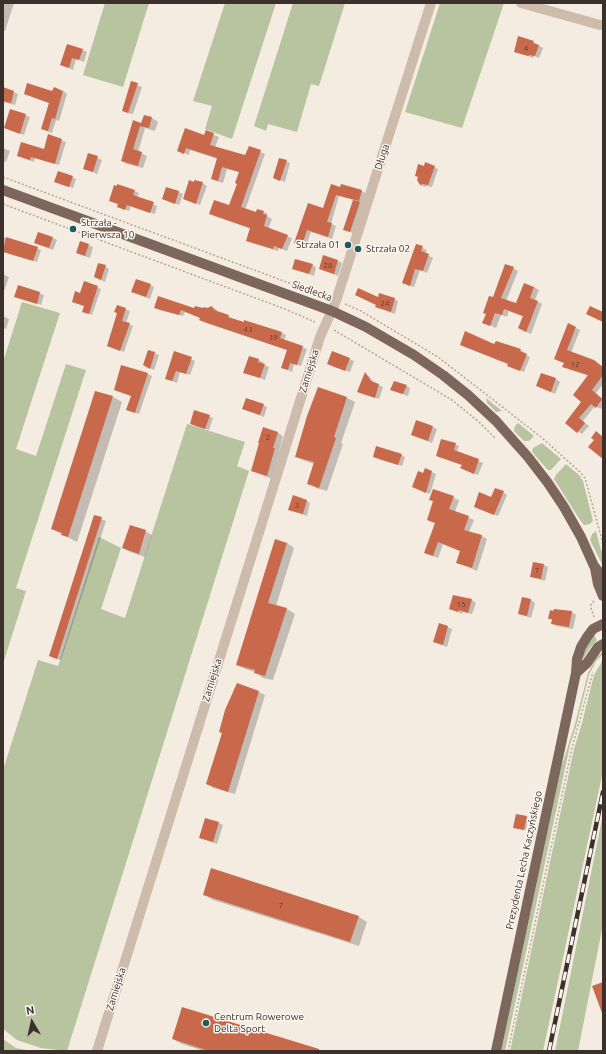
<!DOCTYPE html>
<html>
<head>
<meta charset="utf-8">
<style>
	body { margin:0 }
	#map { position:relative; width:606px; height:1054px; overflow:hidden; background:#f4ebe1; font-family:Ubuntu,sans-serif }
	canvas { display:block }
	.frame { position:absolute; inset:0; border:4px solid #3b302b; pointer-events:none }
	.north { position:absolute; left:12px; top:1002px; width:40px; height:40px; -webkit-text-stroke:3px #fbf5ee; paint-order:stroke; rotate:351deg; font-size:11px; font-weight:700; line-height:16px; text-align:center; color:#3b302b }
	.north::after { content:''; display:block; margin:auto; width:14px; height:18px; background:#3b302b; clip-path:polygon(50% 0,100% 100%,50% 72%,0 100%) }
</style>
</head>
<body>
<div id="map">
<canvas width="606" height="1054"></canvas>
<div class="frame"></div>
<div class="north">N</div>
</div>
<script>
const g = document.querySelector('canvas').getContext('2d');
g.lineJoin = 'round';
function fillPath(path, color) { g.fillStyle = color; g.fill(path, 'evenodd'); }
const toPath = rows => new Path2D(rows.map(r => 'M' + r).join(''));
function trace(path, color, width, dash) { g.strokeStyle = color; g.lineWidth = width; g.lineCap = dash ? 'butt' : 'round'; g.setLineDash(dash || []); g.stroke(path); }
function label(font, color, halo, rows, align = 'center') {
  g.font = font + ' Ubuntu,sans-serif'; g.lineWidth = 3; g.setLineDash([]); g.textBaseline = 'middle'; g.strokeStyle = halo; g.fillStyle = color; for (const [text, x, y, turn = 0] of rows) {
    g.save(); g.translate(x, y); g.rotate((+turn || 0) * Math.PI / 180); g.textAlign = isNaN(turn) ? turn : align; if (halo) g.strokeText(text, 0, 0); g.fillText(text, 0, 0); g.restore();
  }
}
fillPath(toPath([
	[105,3,149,3,123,87,83,75],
	[225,3,276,3,232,139,205,129,212,106,193,101],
	[293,3,345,3,319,86,311,84,297,132,268,124,266,131,254,126],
	[440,3,504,3,462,128,405,112],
	[22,302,60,313,16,449,36,456,66,364,86,370,16,588,26,591,3,664,3,362],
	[486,398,502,411,496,412,487,403],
	[518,423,534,436,529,441,524,441,514,431,515,426],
	[187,424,245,442,237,466,249,471,67,1051,41,1048,17,1040,3,1029,3,770,38,660,58,666,99,537,121,548,101,609,125,618],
	[542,443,561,459,551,470,548,470,546,468,532,452,533,448],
	[566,464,579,475,583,481,593,521,590,524,584,525,580,520,554,479,556,475],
	[596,531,600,547,603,555,603,566,590,540,592,534],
	[594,635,597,640,590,648,581,662,585,647],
	[602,652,603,654,596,661,589,675,576,727,570,745,505,1051,501,1051,561,768,575,724,588,673,595,660],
	[603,660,603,771,543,1051,510,1051,574,749,582,723,594,675],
	[603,814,603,924,578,1051,555,1051],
	[3,1039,16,1048,32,1051,3,1051]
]), '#b8c4a0');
fillPath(toPath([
	[3,3,14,3,5,31,3,30],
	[533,42,543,48,539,58,534,56,533,58,515,51],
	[83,50,87,52,84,62,76,59,73,70,62,65],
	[132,83,142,87,133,114,127,113],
	[3,88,18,94,15,105,3,102],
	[63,91,67,94,59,121,56,120,52,133,46,131,42,129,49,103,25,94],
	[11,110,30,117,24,135,5,128],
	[152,118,158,122,155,131,145,128,138,152,147,156,143,168,127,164,122,161,140,124,142,125],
	[207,132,219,137,215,147,246,157,249,147,265,154,245,210,256,214,263,212,268,214,267,216,272,219,268,229,292,238,287,251,279,248,278,251,252,243,247,240,251,229,215,216,229,206,238,184,240,172,227,169,223,183,216,181,212,178,218,159,190,150,189,155,178,150,205,136],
	[49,136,66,142,59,165,35,158,34,162,22,158,44,151],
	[3,148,10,151,6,162,3,161],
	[89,154,102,160,97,174,84,168],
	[286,161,290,163,285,182,279,180],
	[424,167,434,167,438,169,432,187,427,186,425,187,420,185],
	[72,177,76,179,73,188,59,184],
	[202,183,207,186,200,205,184,199],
	[332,186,362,191,365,193,354,234,344,229,354,200,339,196,331,224,336,226,332,239,311,232,306,246,296,242,324,209],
	[134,191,139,193,137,198,157,206,155,214,131,206,129,211,123,209,119,205,110,200],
	[179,192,183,194,179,205,164,199],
	[3,237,41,250,37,262,3,251],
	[53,238,57,240,53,250,35,243],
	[80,242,93,247,90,258,77,253],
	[416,245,427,250,425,254,433,258,427,273,420,270,414,287,407,285],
	[338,261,342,263,338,276,320,269],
	[312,265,316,267,314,276,293,268],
	[105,266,109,269,105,282,99,279],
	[513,268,518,271,506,301,516,305,534,287,539,290,535,300,542,304,531,334,524,331,524,317,509,311,507,317,501,315,496,328,489,325,494,299],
	[3,274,9,277,3,294],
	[84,283,101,289,92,315,87,313,85,306,76,303],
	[150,285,154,287,150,299,132,292],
	[19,286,44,295,41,305,16,296],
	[379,298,394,299,398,301,395,314,376,307],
	[117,306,130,311,126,323,133,326,124,352,108,346,118,313],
	[155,307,207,309,212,307,216,309,218,312,228,316,232,319,282,333,286,335,284,341,307,349,301,366,294,364,292,372,282,367,287,350,204,322,200,320,201,318,185,312,183,316,159,310],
	[3,316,9,319,6,329,3,328],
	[576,328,580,330,571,353,593,361,603,367,603,384,596,393,603,399,603,406,601,409,595,406,583,421,589,426,582,434,566,423,582,401,589,376,568,369,565,363,555,359],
	[461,345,495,346,520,350,524,352,524,354,530,357,524,372,513,368,508,366,509,364],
	[149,351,159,355,154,370,148,367],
	[333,352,354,361,350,372,332,366],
	[175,353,195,361,190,375,180,372,177,383,167,379],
	[259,360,263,362,262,364,269,367,265,380,244,372],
	[148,374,152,376,139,414,132,412,132,396],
	[365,374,369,376,374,383,383,387,379,399,359,392],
	[556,379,560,382,555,394,537,386],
	[406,386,410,388,408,396,391,390],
	[96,392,113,397,122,402,77,542,52,529],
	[347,398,355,402,341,443,343,444,327,491,316,488,308,483,314,464,305,461,297,457],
	[263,405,267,407,264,417,243,409],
	[209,416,213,418,209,430,195,426],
	[432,427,437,429,432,443,412,435],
	[263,429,278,433,283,436,279,451,281,452,272,479,252,471,261,443],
	[455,444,459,446,457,452,483,463,478,475,465,470,463,465,437,456],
	[401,455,405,457,402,466,378,459],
	[425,469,436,474,430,494,413,487,424,474],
	[433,490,459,500,455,512,474,520,469,532,482,536,487,539,477,571,457,562,460,551,443,544,438,558,425,553,436,524,428,520,434,502,430,499],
	[503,492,507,495,498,516,479,509,492,498],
	[306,500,310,503,307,516,289,510],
	[94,516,106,521,61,660,54,658],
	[145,531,152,535,145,557,130,552,123,548],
	[287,543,294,548,276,606,287,609,295,614,273,680,263,678,255,672,245,669,237,665],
	[544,565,548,567,545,581,535,578,531,576],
	[454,596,472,600,476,603,472,614,463,612,462,614,451,609],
	[531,600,535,603,531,618,519,614],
	[572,612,576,615,573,629,556,626,552,623,552,620,549,618],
	[447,627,452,629,447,647,434,642],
	[237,685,259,692,265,695,235,794,213,788,207,784],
	[526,817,528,818,526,830,516,828],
	[219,823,223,825,217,844,200,838],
	[204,894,359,917,367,922,359,946,213,900],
	[182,1008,322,1051,204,1051,182,1044,173,1039]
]), '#0003');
fillPath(toPath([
	[518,36,534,41,533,43,539,45,535,56,529,55,528,56,514,52],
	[67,44,83,49,79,60,72,58,69,68,60,65],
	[131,81,138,83,128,113,122,111],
	[27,83,52,91,54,87,63,91,55,119,52,118,48,131,41,129,49,103,24,94],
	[3,87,14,91,11,103,3,101],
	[10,109,26,114,20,134,4,128],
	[144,115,152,117,149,128,140,126],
	[133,120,141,123,133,149,142,152,138,166,121,161],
	[185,128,204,135,206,130,214,133,210,145,245,155,249,146,261,150,241,207,256,212,257,209,264,211,263,214,267,215,264,226,288,235,282,249,274,246,273,249,246,241,250,228,209,214,214,200,229,205,237,184,235,183,239,172,222,167,218,181,211,179,217,158,186,148,184,154,177,151],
	[48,134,62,139,55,164,31,157,30,160,17,156,21,142,44,149],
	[88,153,98,156,93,172,83,169],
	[279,158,287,160,280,181,273,178],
	[425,162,435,166,428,185,423,184,420,185,417,180,418,177,415,176,418,164,424,166],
	[58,171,73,176,69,187,54,182],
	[189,180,194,182,194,180,203,182,196,204,183,199],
	[117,184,135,190,133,195,154,202,150,213,127,205,125,210,117,207,118,204,109,201,114,185,117,186],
	[331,184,340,187,341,184,362,190,359,201,336,195,327,222,332,223,328,237,307,230,302,245,294,243,308,203,323,208],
	[166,187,179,191,175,204,162,199],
	[353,200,360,202,350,232,343,230],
	[38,232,53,237,49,248,34,243],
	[6,237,38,247,33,261,3,252],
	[80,241,89,244,85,256,76,253],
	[416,244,423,246,421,251,429,254,423,271,415,269,410,286,402,283],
	[323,255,338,260,334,274,319,269],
	[295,259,313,264,309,274,292,269],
	[98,263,106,265,101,280,94,277],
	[505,264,514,267,501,298,516,303,524,283,534,287,530,298,538,301,526,332,518,328,523,316,504,309,502,315,495,313,490,326,482,323,486,314,483,313,489,296,493,297],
	[136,279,151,284,146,297,131,292],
	[84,281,98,286,89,314,82,312,84,306,72,302,75,291,80,293],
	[18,285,40,292,37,304,14,297],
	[358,288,378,297,379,293,395,298,391,312,375,307,376,305,355,295],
	[158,296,194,308,195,306,203,308,204,307,207,308,212,306,214,310,229,315,228,317,244,322,244,320,282,332,280,338,303,346,297,365,290,363,288,370,281,368,287,350,207,323,199,320,200,318,181,310,179,315,154,308],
	[117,305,126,308,122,321,130,323,120,351,107,346,117,313,114,312],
	[590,306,603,312,603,322,586,314],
	[568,323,576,327,567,350,594,360,603,367,603,375,592,390,602,399,596,408,591,404,579,418,585,423,577,433,565,423,581,402,573,395,588,375,562,367,564,363,554,359],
	[465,331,494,344,496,341,521,349,520,351,527,354,520,371,507,366,508,364,460,345],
	[148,350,155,352,150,369,143,365],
	[174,351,192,357,186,374,176,371,172,381,165,379],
	[332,351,350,358,345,371,327,364],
	[249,356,259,359,258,362,265,364,260,378,243,373],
	[121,365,148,373,135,413,126,410,131,396,114,390],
	[365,372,371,381,379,384,375,398,357,392],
	[541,373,556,378,551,392,536,386],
	[394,381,407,385,403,394,390,390],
	[318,387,347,397,334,437,336,438,319,488,307,484,314,462,295,457,307,416],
	[95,391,113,396,68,537,61,535,62,533,51,529],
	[246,398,264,404,260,415,242,409],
	[194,410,210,415,205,429,190,424],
	[416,420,433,426,428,441,411,435],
	[263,427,278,432,273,448,275,448,267,476,251,471,259,443,258,443],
	[596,431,603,437,603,459,588,447,594,440,591,438],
	[441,439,456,443,454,450,479,459,474,474,460,468,462,465,436,456],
	[376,446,402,454,398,465,373,457],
	[425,468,432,471,426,493,412,487,418,471,423,473],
	[495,488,504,491,494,515,474,507,479,492,491,497],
	[433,489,454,496,449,509,469,516,464,530,482,535,472,568,456,563,460,551,438,542,433,556,424,553,435,523,427,520,433,501,429,500],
	[293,495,307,500,303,514,288,510],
	[94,515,102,517,57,659,49,656],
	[130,525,146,530,139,554,122,548],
	[275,539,287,543,268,603,287,608,265,676,254,673,255,670,236,665],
	[533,562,544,564,541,579,530,577],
	[453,595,472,599,468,613,459,610,458,612,449,609],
	[522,597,531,599,527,616,518,614],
	[554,609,572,611,569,627,551,624,552,619,548,619,550,610,553,611],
	[439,623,448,626,443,645,433,642],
	[237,683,259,691,228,792,206,784,222,733,219,732,225,710],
	[516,814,527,816,524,830,513,828],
	[205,818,219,822,213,842,199,838],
	[211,868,359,916,350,942,203,895],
	[603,982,603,1013,602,1013,592,986],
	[182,1007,319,1049,319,1051,209,1051,172,1039]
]), '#c8694b');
trace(toPath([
	[3,177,327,297],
	[3,204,285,309,315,322],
	[345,304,361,311,438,357,541,437,580,472,585,478,602,540,603,548],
	[334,330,452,400,479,422,495,438],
	[594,601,591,604,591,608,594,617],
	[508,1051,572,748,593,672]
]), '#b9a596', 1.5, [2, 2]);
trace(toPath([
	[521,3,600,25],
	[97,1051,320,337,336,301,431,3]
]), '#cdbbac', 10);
trace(toPath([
	[3,190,332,311,366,327,414,355,443,375,468,395,496,421,528,457,548,483,564,507,581,537,594,566,603,577],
	[595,568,598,584,603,596],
	[576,673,587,663,598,647,603,644],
	[496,1051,576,673,577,659,581,647,587,637,593,629,603,624]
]), '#7d675c', 10);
const rail = toPath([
	[549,1051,603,792]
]);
trace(rail, '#3b302b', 4.5);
trace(rail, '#fbf5ee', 3, [9]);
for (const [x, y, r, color] of [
	[73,229,4,"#1f5a5e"],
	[348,245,4,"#1f5a5e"],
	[358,249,4,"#1f5a5e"],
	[206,1023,4,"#1f5a5e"]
]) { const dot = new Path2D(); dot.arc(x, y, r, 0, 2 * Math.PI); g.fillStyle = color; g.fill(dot); trace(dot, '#fbf5ee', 1.5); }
label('8px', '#5e3e33', null, [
	["4",526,48],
	["28",328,265],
	["24",385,303],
	["43",248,329],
	["39",273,337],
	["12",575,364],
	["2",268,437],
	["3",297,505],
	["7",537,570],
	["15",461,604],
	["7",281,905]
]);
label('10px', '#3b302b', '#fbf5ee', [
	["Długa",382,157,-72],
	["Siedlecka",312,291,20],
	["Zamiejska",309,371,-73],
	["Zamiejska",212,680,-73],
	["Prezydenta Lecha Kaczyńskiego",524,860,-78],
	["Zamiejska",116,989,-73]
]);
label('10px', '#3b302b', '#fbf5ee', [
	["Strzała -",81,223],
	["Pierwsza 10",81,235],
	["Strzała 01",340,245,"right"],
	["Strzała 02",366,249],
	["Centrum Rowerowe",214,1017],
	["Delta Sport",214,1029]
], 'left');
</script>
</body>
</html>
